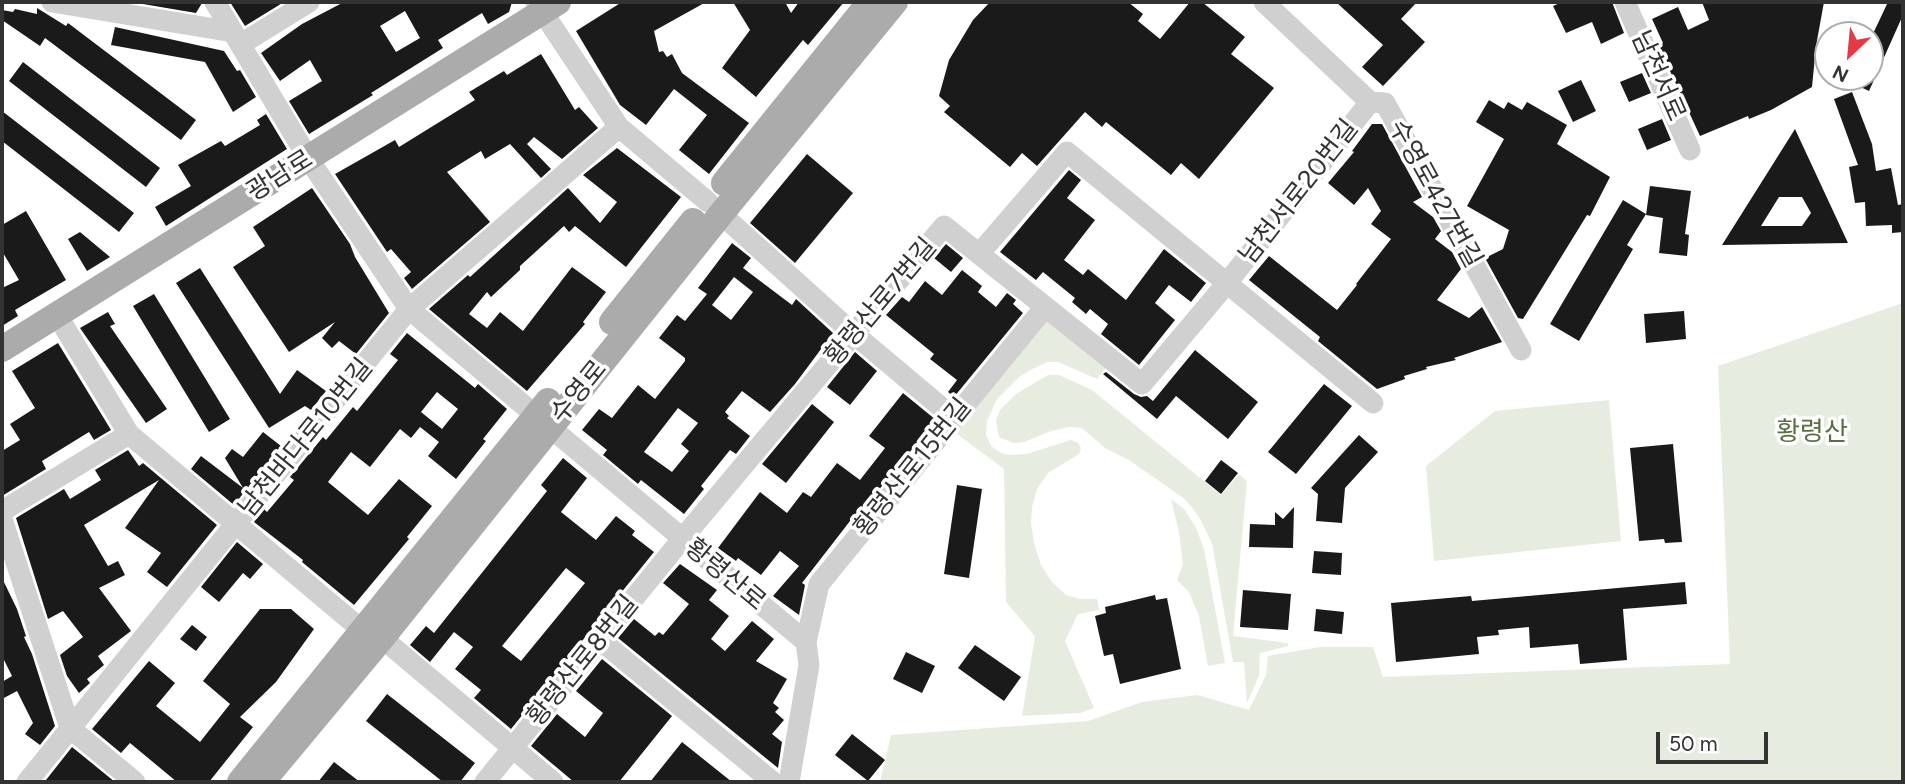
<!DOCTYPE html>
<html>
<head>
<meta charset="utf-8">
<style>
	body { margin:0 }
	#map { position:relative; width:1905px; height:784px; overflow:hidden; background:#fff; font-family:Figtree,sans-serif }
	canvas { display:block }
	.frame { position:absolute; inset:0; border:4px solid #333; pointer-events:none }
	.north { position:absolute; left:1814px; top:21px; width:70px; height:70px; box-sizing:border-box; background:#fff; border:2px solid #adadad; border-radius:50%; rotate:206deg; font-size:19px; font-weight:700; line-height:28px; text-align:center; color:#333 }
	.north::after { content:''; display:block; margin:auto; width:24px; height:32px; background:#e63946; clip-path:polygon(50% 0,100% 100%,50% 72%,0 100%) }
	.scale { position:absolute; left:1656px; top:732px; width:112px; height:32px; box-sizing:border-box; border:4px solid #333; border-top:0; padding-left:9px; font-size:21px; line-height:24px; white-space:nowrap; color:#333; -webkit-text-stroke:5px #fff; paint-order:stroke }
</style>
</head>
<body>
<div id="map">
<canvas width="1905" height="784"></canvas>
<div class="frame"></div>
<div class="north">N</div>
<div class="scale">50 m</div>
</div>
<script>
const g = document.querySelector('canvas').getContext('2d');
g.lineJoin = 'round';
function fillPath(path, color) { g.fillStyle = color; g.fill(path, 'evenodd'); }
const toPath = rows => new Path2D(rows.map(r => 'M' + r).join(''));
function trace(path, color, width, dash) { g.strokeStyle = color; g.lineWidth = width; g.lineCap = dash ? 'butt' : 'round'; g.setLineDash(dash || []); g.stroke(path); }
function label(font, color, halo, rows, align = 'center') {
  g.font = font + ' Figtree,"Noto Sans KR",sans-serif'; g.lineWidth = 7; g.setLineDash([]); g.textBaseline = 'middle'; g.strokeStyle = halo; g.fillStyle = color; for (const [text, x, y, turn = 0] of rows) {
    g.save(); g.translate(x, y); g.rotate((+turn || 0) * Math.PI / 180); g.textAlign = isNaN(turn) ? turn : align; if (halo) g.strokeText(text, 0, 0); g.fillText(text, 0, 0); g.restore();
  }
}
fillPath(toPath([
	[1903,303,1903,782,880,782,891,735,1088,721,1142,702,1197,695,1249,710,1266,675,1268,656,1320,647,1373,647,1383,677,1730,664,1718,366],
	[1039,318,1051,318,1108,365,1097,379,1058,362,1047,362,1030,370,1019,377,997,399,987,421,986,435,991,446,1001,453,1009,455,1027,454,1071,440,1078,443,1081,448,1079,454,1048,473,1037,489,1032,507,1031,523,1034,543,1041,565,1052,582,1066,595,1080,599,1097,599,1099,610,1078,614,1065,641,1094,708,1080,713,1022,716,1035,636,1006,602,1004,469,949,428],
	[1048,375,1059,375,1092,390,1221,495,1239,474,1247,481,1233,636,1288,643,1288,646,1260,653,1259,676,1247,703,1244,662,1233,662,1212,543,1199,517,1186,500,1129,460,1105,448,1082,428,1070,427,1051,431,1024,442,1013,443,999,437,996,421,1000,410,1016,394],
	[1609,400,1621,541,1434,561,1426,466,1495,411],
	[1171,499,1184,509,1196,528,1204,549,1225,663,1208,666,1199,616,1189,592,1177,580,1183,564,1179,532]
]), '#e6ecdf');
fillPath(toPath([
	[131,2,202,2,202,3,196,13],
	[230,2,284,2,245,26],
	[344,2,512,2,509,12,488,24,482,13,438,40,443,48,371,93,373,95,309,134,289,101,322,81,310,60,280,81,261,53,302,24],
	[405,11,420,38,396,52,380,26],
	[622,2,706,2,654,31,659,52,663,51,667,57,672,54,682,73,749,123,709,174,679,150,707,115,674,89,646,125,620,105,576,31],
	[733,2,785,2,791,13,799,2,844,2,808,45,803,40,756,97,722,68,750,30],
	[990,2,1128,2,1143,14,1138,21,1160,39,1190,2,1202,2,1245,37,1231,54,1274,88,1199,179,1181,163,1171,175,1106,122,1102,127,1085,112,1037,166,1022,153,1010,167,944,112,950,106,939,96,949,60,973,20],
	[1336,2,1417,2,1401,19,1425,42,1383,86,1362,67,1383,45],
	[1562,2,1612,2,1624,33,1601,44,1592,22,1566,33,1553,6],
	[1702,2,1824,2,1816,46,1812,87,1771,110,1749,119,1748,116,1700,136,1658,45,1663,43,1652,19,1678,7,1688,30,1709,20],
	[1888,2,1903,2,1903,15,1869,91,1839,77,1870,77,1870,40],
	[37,8,66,26,68,23,196,120,181,140,45,38,40,46,2,20,2,10,13,12,15,9,37,14],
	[115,27,224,51,237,71,240,70,256,97,233,112,205,62,111,45],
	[541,54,575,110,579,107,598,128,562,159,534,137,527,144,551,169,541,178,510,144,485,159,481,151,447,172,490,222,412,289,404,278,411,272,391,249,387,252,335,174,395,140,399,147,475,100,469,92,504,71,507,75],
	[23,62,160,168,146,187,9,81],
	[1642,73,1651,93,1629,102,1620,82],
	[1581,80,1596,111,1573,122,1558,91],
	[1852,92,1872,144,1876,171,1891,168,1898,205,1903,204,1903,232,1892,233,1892,225,1866,226,1865,202,1855,203,1849,167,1858,165,1834,99],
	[1489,100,1504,109,1508,102,1522,110,1527,102,1567,125,1557,144,1610,177,1590,216,1587,215,1523,319,1518,318,1485,258,1503,249,1509,230,1467,206,1504,139,1476,122],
	[2,111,134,213,119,232,2,141],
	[266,114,287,149,166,226,155,207,191,186,178,165,221,141,225,146,260,125,257,120],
	[1662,119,1671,140,1647,150,1638,129],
	[1372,124,1382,124,1422,197,1413,202,1433,217,1441,231,1435,239,1452,252,1461,269,1437,300,1469,318,1482,307,1502,342,1454,358,1456,360,1426,367,1427,369,1404,376,1405,379,1377,389,1318,341,1320,337,1249,280,1269,256,1337,310,1357,285,1356,284,1391,239,1371,224,1381,211,1368,188,1354,205,1328,183,1354,152,1352,151],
	[1795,129,1848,243,1722,245],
	[1779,197,1802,197,1811,213,1802,226,1761,226],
	[617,148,681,197,626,267,575,226,569,232,564,226,520,266,520,270,491,297,487,292,469,314,487,328,500,312,523,331,572,267,606,292,583,322,585,324,527,391,429,309,468,275,470,277,568,188,600,223,617,202,583,175],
	[807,154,853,193,795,263,750,223],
	[1069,170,1081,180,1067,198,1095,220,1064,260,1083,275,1088,269,1126,300,1164,249,1206,283,1191,302,1169,285,1155,303,1175,320,1139,365,1101,334,1108,324,1090,309,1086,314,1072,302,1075,298,1043,272,1036,280,1000,252],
	[1650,186,1691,191,1685,234,1689,235,1687,256,1659,253,1663,218,1646,215],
	[312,188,350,244,355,257,389,313,356,354,339,341,332,348,322,338,335,322,289,352,233,267,265,246,253,227],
	[1623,200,1646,214,1627,245,1633,249,1579,341,1550,324],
	[26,211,66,280,15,310,18,316,2,326,2,288,19,280,2,251,2,225],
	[80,232,110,257,87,271,68,239],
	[732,243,751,258,743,268,792,305,796,299,833,333,795,384,770,412,742,391,725,412,729,416,727,418,750,436,736,454,730,450,701,486,704,489,684,514,641,480,638,484,603,455,607,450,582,430,599,409,612,418,638,385,655,399,685,361,685,358,659,338,677,315,685,321,707,294,698,288],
	[734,277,753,292,731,320,712,305],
	[678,408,698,423,681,444,689,451,672,472,644,452],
	[946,244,963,258,951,272,934,258],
	[200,268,280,394,297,370,326,391,311,410,305,406,269,428,176,283],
	[962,270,982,286,978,292,996,307,1007,293,1016,300,1013,304,1023,313,954,397,948,392,957,380,930,359,934,354,886,315,902,297,909,302,925,281,942,295],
	[154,294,230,419,209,432,133,306],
	[1684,311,1686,339,1646,343,1644,314],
	[108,312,115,324,110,326,167,409,146,423,80,328],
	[407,333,475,388,478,384,507,409,483,439,486,441,456,479,428,456,439,442,420,427,411,438,400,429,370,467,351,452,328,482,368,515,399,479,432,506,407,537,409,539,354,605,302,562,303,560,254,522,264,509,267,512,294,480,290,477,323,437,326,440,353,407,357,411,398,360,390,354],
	[437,392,458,409,442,429,421,412],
	[58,343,111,430,94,440,89,432,42,461,46,469,2,496,2,451,20,440,10,424,35,408,12,371],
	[1195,350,1258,402,1228,439,1176,396,1157,419,1103,374,1106,372,1134,394,1141,397,1147,396,1153,401],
	[855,352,877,371,850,405,827,387],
	[1324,384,1352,406,1296,474,1268,452],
	[903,393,936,420,859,514,857,512,802,583,805,585,799,615,773,596,799,566,780,551,761,575,738,558,736,561,718,548,760,492,787,513,803,492,811,497,837,463,860,480,885,448,869,436],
	[812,404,834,422,786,483,762,464],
	[263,432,281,446,234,505,191,469,201,456,243,488,225,458,232,449,243,457],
	[1359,435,1378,452,1345,488,1342,523,1316,521,1318,494,1311,488],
	[1673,444,1682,542,1665,543,1664,539,1639,541,1630,448],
	[128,450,139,466,143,463,217,525,167,587,147,572,161,553,125,528,159,480,84,525,108,566,118,561,125,575,99,588,131,631,98,656,104,665,87,679,90,683,79,693,67,676,60,655,83,637,63,611,48,619,16,518,64,489,70,499,101,480,95,470],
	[563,458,587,478,561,512,596,540,616,516,635,531,632,535,654,552,511,729,474,698,481,690,455,669,473,647,454,632,430,662,410,645,426,626,434,633,547,491,541,485],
	[566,568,585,583,521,661,502,646],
	[1221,460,1238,473,1221,494,1205,481],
	[957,485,982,489,969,578,944,574],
	[1294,507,1293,548,1249,547,1250,524,1275,525,1275,512,1283,519],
	[237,542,263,564,250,579,243,573,219,602,201,587],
	[1314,551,1342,553,1341,575,1312,573],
	[680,564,717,590,709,600,729,616,711,639,725,651,752,621,774,639,756,661,787,679,773,703,779,708,775,712,784,720,772,734,782,742,778,768,618,638,634,619,655,636,659,632,663,635,689,604,663,583],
	[2,578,17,609,26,636,24,637,32,654,55,726,40,745,25,734,33,723,17,691,2,699,2,682,12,676,2,656],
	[1685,582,1687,604,1623,609,1627,660,1580,664,1578,644,1530,648,1529,627,1498,630,1499,635,1477,637,1479,654,1396,662,1391,603,1471,596,1472,601],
	[1243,590,1291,594,1288,630,1240,627],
	[1155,595,1156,600,1167,598,1181,669,1120,684,1113,654,1104,656,1095,616,1106,613,1105,607],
	[260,609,291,609,314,629,276,682,240,717,253,727,209,782,177,782,130,743,121,753,92,729,149,661,175,683,156,706,200,742,230,704,203,681],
	[1316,609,1344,612,1342,634,1314,631],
	[192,625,207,637,196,651,180,639],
	[975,645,1021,677,1004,701,958,668],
	[906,652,935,666,922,693,893,679],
	[602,659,672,716,619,782,574,782,531,746,557,714,585,737,603,713,576,691],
	[387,694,475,763,460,782,443,782,366,721],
	[852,734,885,760,868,781,835,755],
	[682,742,732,782,650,782],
	[72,747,115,782,49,782,46,780],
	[334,762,360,782,318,782]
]), '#1a1a1a');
trace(toPath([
	[52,2,233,32],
	[215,2,308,158,409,309,806,642,809,665,789,782],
	[536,2,619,127,708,202],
	[1264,2,1370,102,1385,103,1521,350],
	[1625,2,1690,150],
	[241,44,309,2],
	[721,214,854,334,954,418],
	[979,254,1067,152,1373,403],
	[57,315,129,434,362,630],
	[2,511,129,434],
	[2,519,70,728,135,782],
	[382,638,553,782],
	[600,640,773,782],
	[806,642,819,584,1045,307],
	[27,782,409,309,619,127],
	[485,782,682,539,944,226,1142,384,1227,283,1370,102]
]), '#d0d0d0', 21);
trace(toPath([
	[724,183,870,2],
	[612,322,693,221],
	[2,349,558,2],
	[240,782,548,401],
	[262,782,382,638,721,214,895,2]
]), '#ababab', 26);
label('26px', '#333', '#fff', [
	["남천서로",1658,76,66],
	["광남로",280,176,-32],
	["남천서로20번길",1299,192,-52],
	["수영로427번길",1435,194,61],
	["황령산로7번길",881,302,-50],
	["수영로",579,392,-51],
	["남천바다로10번길",306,438,-51],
	["황령산로15번길",913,468,-51],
	["황령산로",725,575,40],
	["황령산로8번길",583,661,-51]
]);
label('26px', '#56703f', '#fff', [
	["황령산",1812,432]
]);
</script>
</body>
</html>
